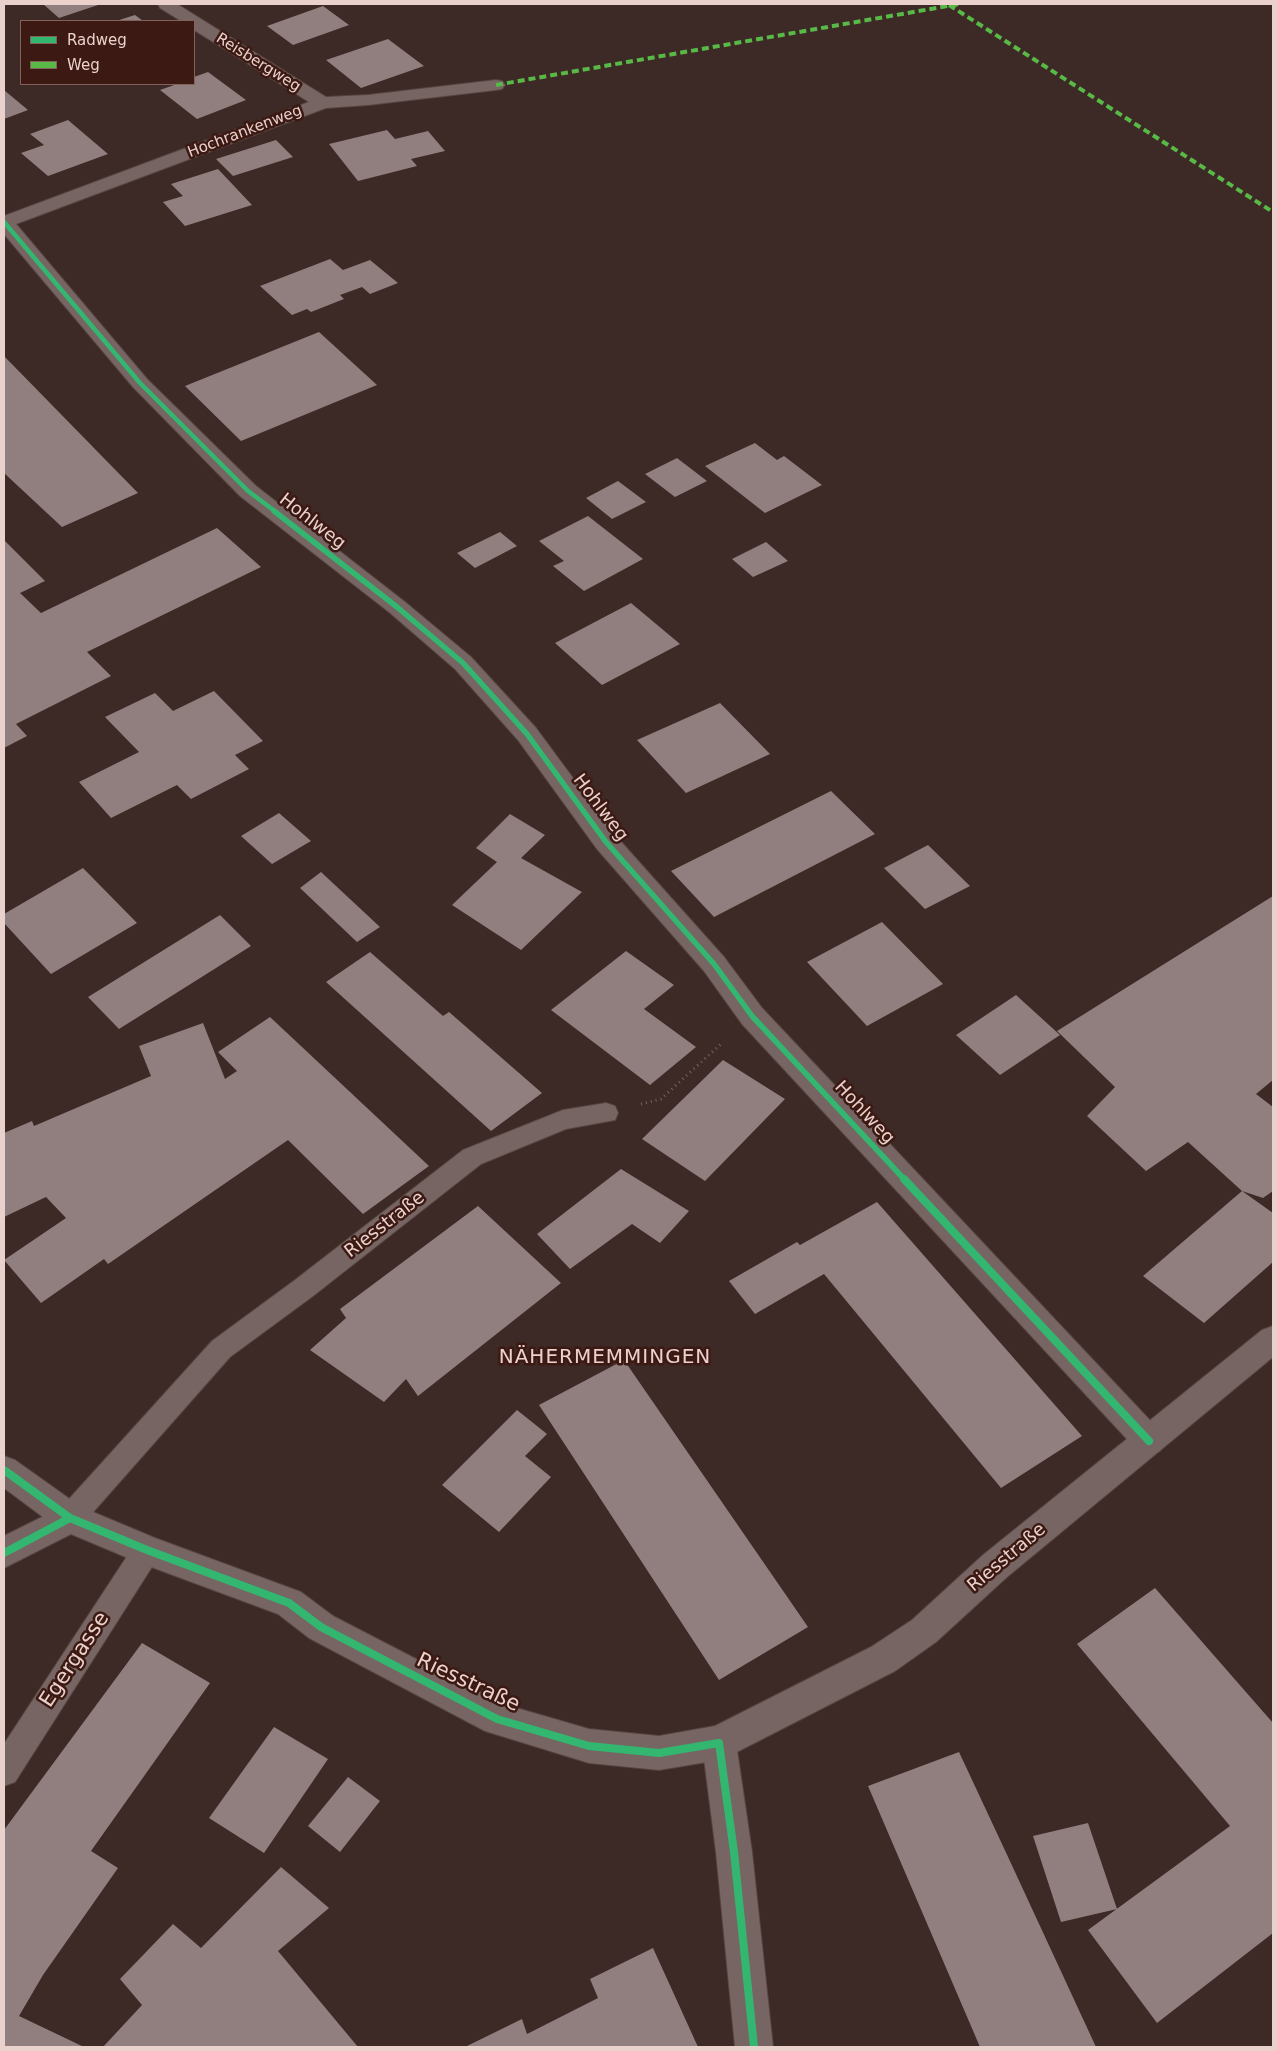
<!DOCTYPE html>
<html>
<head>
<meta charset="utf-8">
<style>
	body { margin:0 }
	#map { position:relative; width:1277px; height:2051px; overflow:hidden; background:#3d2926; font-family:"DejaVu Sans",sans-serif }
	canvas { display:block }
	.frame { position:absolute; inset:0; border:5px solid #ead1cc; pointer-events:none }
	.legend { position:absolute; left:20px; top:20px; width:175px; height:65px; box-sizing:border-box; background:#3c1912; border:1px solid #82635c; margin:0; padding:6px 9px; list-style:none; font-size:15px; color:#ead1cc }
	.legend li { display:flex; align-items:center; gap:10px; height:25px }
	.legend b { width:25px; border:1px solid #82635c }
</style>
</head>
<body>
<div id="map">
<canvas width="1277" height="2051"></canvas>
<div class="frame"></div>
<ul class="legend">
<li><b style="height:6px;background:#33b770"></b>Radweg</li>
<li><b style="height:6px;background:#58b947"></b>Weg</li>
</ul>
</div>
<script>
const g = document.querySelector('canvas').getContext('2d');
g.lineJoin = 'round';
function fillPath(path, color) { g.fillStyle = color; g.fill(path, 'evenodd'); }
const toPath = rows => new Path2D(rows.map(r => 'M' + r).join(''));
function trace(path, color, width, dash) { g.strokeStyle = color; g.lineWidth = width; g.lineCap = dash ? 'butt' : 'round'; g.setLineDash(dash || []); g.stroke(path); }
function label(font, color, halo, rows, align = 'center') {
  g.font = font + ' "DejaVu Sans",sans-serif'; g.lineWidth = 5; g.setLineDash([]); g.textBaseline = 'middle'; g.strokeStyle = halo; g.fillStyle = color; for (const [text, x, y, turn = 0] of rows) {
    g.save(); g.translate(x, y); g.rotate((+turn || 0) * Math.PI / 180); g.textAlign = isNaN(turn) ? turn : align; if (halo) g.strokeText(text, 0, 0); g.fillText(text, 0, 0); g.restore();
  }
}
fillPath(toPath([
	[43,4,101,4,59,18],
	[323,6,349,25,293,45,267,26],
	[135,15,143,21,116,21],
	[388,39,424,66,361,88,326,60],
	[208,72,246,100,197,119,160,90,177,84,194,84,194,77],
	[4,90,28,110,4,119],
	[68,120,108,154,48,176,21,153,44,145,30,134],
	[387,130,395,139,428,131,445,151,411,159,417,166,358,181,329,144],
	[276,140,293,157,233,176,216,159],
	[218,169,252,205,185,226,163,202,183,196,171,184],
	[330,259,343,270,370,260,398,283,370,294,362,287,340,295,344,299,311,312,307,309,292,315,260,286],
	[319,332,377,385,241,441,185,386],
	[4,356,138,493,62,527,4,473],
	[755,443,777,460,784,456,822,485,765,513,705,466],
	[677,458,707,481,675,497,645,474],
	[618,481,646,502,612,519,586,498],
	[588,516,643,559,584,591,553,566,564,561,539,541],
	[217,528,261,567,87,652,111,676,16,724,27,736,4,748,4,540,45,581,20,593,41,613],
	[500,532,517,546,475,568,457,553],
	[766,542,788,561,753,577,732,559],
	[631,603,680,644,602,685,555,643],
	[214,691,263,741,235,755,249,769,191,799,177,785,111,818,79,782,139,752,105,717,155,693,173,711],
	[720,703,770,754,686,793,637,740],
	[831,791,875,834,714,917,671,871],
	[279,813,311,841,272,864,241,836],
	[510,814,545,835,521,858,582,892,521,950,452,905,497,862,476,848],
	[928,845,970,886,925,909,884,868],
	[83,868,137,923,51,974,4,923,4,914],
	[321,872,380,927,357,942,300,888],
	[1273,896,1273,1080,1256,1094,1273,1107,1273,1191,1263,1198,1242,1191,1188,1142,1146,1171,1087,1116,1115,1087,1057,1031],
	[220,915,251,946,119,1029,88,997],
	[882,922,943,984,867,1026,807,962],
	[626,951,674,985,644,1009,696,1047,650,1085,551,1010],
	[370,952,443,1016,449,1012,542,1093,491,1131,326,982],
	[1016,995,1060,1035,1000,1075,956,1035],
	[270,1017,429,1166,363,1214,288,1140,108,1264,104,1259,41,1303,4,1260,66,1218,46,1197,4,1217,4,1133,32,1121,34,1126,151,1076,139,1046,203,1023,225,1079,237,1071,218,1052],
	[723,1060,785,1099,705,1181,642,1139],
	[621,1169,689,1211,660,1243,632,1224,570,1269,537,1234],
	[1242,1191,1273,1213,1273,1262,1204,1323,1143,1276],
	[877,1202,1082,1436,1001,1488,824,1274,755,1314,729,1281,797,1242,800,1245],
	[478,1206,561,1283,418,1396,406,1379,384,1402,310,1350,346,1318,340,1309],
	[624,1360,808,1627,719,1680,539,1405],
	[517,1410,547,1434,525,1456,551,1477,499,1532,442,1485],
	[1155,1588,1273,1723,1273,1933,1157,2023,1088,1930,1230,1826,1077,1644],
	[142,1643,210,1683,91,1851,118,1868,43,1975,19,2016,84,2047,4,2047,4,1830],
	[274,1727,328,1759,264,1853,209,1818],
	[959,1752,1009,1859,1096,2047,980,2047,868,1786],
	[348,1777,380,1801,340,1852,308,1826],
	[1088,1823,1117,1909,1061,1922,1033,1836],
	[281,1867,329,1908,278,1951,358,2047,103,2047,142,2005,120,1979,173,1924,201,1948],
	[653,1948,698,2047,465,2047,522,2019,527,2034,598,1998,590,1979]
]), '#917f7f');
const service = toPath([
	[606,1103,615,1106,618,1113,615,1120,566,1129,481,1164,313,1296,230,1357,80,1527,70,1531,60,1527,56,1518,60,1509,212,1341,295,1280,463,1150,563,1110,606,1103],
	[147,1537,157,1541,161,1550,157,1559,15,1782,4,1786,4,1744,137,1541,147,1537]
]);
const minor = toPath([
	[158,4,177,4,326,97,368,95,496,80,502,81,505,85,502,89,496,90,368,105,326,108,16,224,147,379,256,486,405,602,471,657,536,728,615,835,724,957,762,1008,1160,1431,1165,1441,1160,1451,1149,1455,1138,1451,742,1024,704,971,597,849,518,740,455,669,389,612,240,496,133,387,4,234,4,216,309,102,194,30,194,21,181,21,160,8,158,4],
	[70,1503,81,1507,86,1518,81,1529,4,1568,4,1536,70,1503],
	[719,1726,731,1731,736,1743,752,1852,773,2047,735,2047,716,1852,702,1743,707,1731,719,1726]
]);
const tertiary = toPath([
	[1273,1326,1273,1357,1007,1577,936,1642,895,1671,731,1755,719,1760,659,1770,589,1763,485,1731,309,1638,278,1614,135,1561,59,1529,4,1488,4,1456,15,1460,81,1507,155,1538,301,1592,333,1616,503,1704,589,1729,659,1736,715,1726,871,1647,912,1620,983,1555,1262,1330,1273,1326]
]);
trace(service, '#564541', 2);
trace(minor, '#564541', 2);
trace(tertiary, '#564541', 2);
trace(toPath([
	[641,1104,661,1099,722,1043]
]), '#736462', 3, [1, 4]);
fillPath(service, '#766562');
fillPath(minor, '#766562');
fillPath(tertiary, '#766562');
trace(toPath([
	[949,5,1273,212],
	[496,85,959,4]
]), '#58b947', 4, [7, 4]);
trace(toPath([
	[4,222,140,383,248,491,276,512]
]), '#33b770', 4.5);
trace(toPath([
	[274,511,397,607,463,663,527,734,606,842,714,964,752,1016,905,1180]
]), '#33b770', 5.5);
trace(toPath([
	[904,1179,1149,1441],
	[4,1470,70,1518,147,1550,289,1603,321,1627,497,1719,589,1746,659,1753,719,1743,734,1852,754,2047],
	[4,1553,70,1518]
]), '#33b770', 8);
label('15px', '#ead1cc', '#3c1912', [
	["Reisbergweg",258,63,32],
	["Hochrankenweg",245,132,-21]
]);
label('18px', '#ead1cc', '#3c1912', [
	["Hohlweg",312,522,38],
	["Hohlweg",600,808,53],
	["Hohlweg",864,1113,47],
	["Riesstraße",385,1225,-38],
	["Riesstraße",1007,1558,-40]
]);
g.letterSpacing = '1px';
label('20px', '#ead1cc', '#3c1912', [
	["NÄHERMEMMINGEN",605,1358]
]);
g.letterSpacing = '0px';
label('21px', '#ead1cc', '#3c1912', [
	["Egergasse",75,1660,-57],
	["Riesstraße",468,1683,25]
]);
</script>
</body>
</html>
